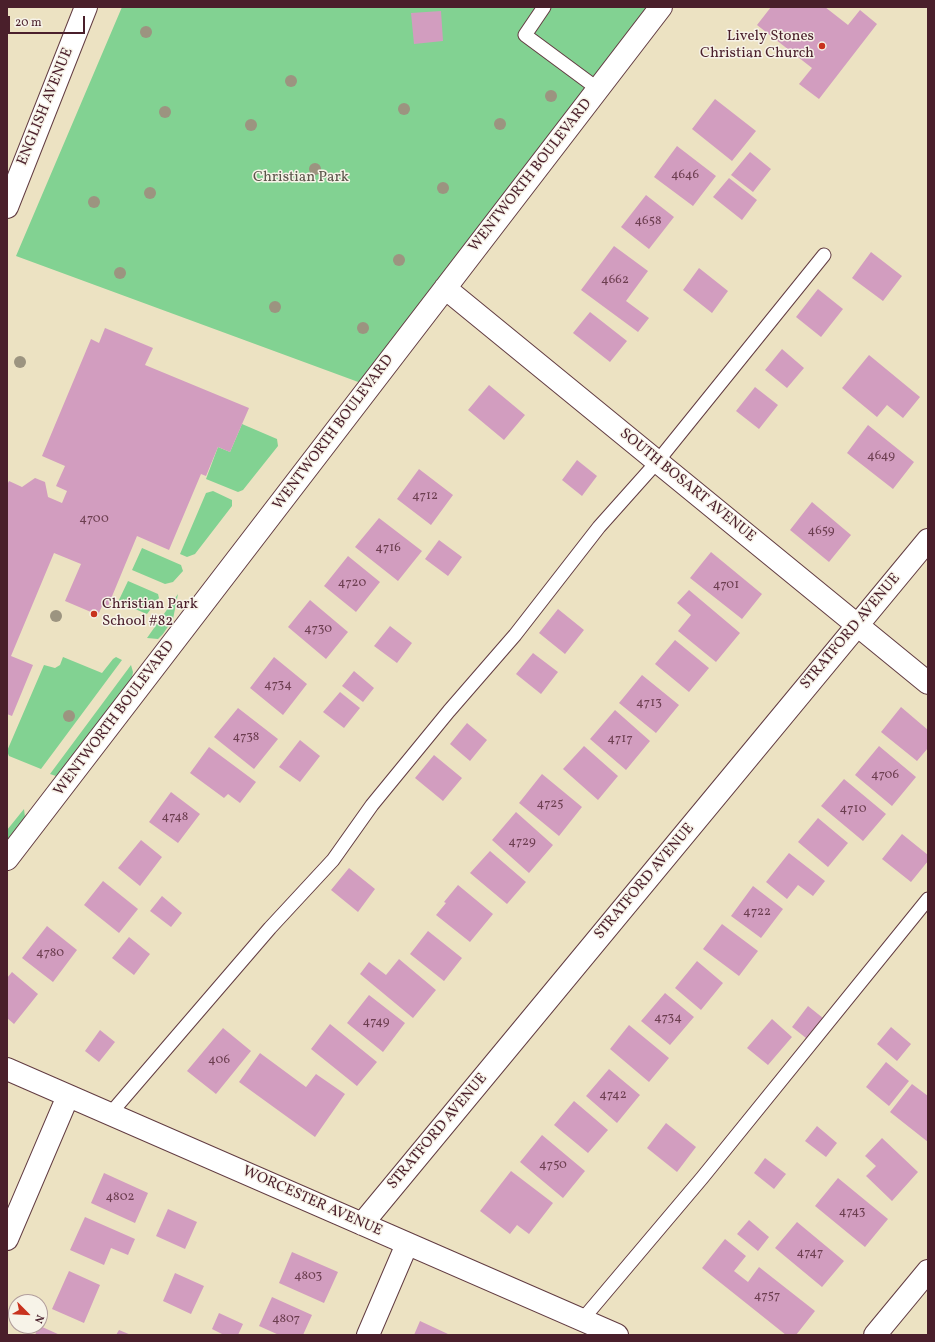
<!DOCTYPE html>
<html>
<head>
<meta charset="utf-8">
<style>
	body { margin:0 }
	#map { position:relative; width:935px; height:1342px; overflow:hidden; background:#ece2c2; font-family:Vollkorn,serif }
	canvas { display:block }
	.frame { position:absolute; inset:0; border:8px solid #4a1f2b; pointer-events:none }
	.north { position:absolute; left:8px; top:1294px; width:40px; height:40px; box-sizing:border-box; background:#f7f3e8; border:1px solid #b29e9c; border-radius:50%; rotate:114deg; font-size:11px; font-weight:700; line-height:16px; text-align:center; color:#4a1f2b }
	.north::after { content:''; display:block; margin:auto; width:14px; height:18px; background:#c8321e; clip-path:polygon(50% 0,100% 100%,50% 72%,0 100%) }
	.scale { position:absolute; left:8px; top:16px; width:77px; height:18px; box-sizing:border-box; border:2px solid #4a1f2b; border-top:0; padding-left:5px; font-size:12px; line-height:14px; white-space:nowrap; color:#4a1f2b; -webkit-text-stroke:3px #f7f3e8; paint-order:stroke }
</style>
</head>
<body>
<div id="map">
<canvas width="935" height="1342"></canvas>
<div class="frame"></div>
<div class="north">N</div>
<div class="scale">20 m</div>
</div>
<script>
const g = document.querySelector('canvas').getContext('2d');
g.lineJoin = 'round';
function fillPath(path, color) { g.fillStyle = color; g.fill(path, 'evenodd'); }
const toPath = rows => new Path2D(rows.map(r => 'M' + r).join(''));
function trace(path, color, width, dash) { g.strokeStyle = color; g.lineWidth = width; g.lineCap = dash ? 'butt' : 'round'; g.setLineDash(dash || []); g.stroke(path); }
function label(font, color, halo, rows, align = 'center') {
  g.font = font + ' Vollkorn,serif'; g.lineWidth = 3; g.setLineDash([]); g.textBaseline = 'middle'; g.strokeStyle = halo; g.fillStyle = color; for (const [text, x, y, turn = 0] of rows) {
    g.save(); g.translate(x, y); g.rotate((+turn || 0) * Math.PI / 180); g.textAlign = isNaN(turn) ? turn : align; if (halo) g.strokeText(text, 0, 0); g.fillText(text, 0, 0); g.restore();
  }
}
fillPath(toPath([
	[122,7,647,7,361,383,16,256],
	[242,424,277,439,278,446,243,490,238,492,206,479,218,447,230,452],
	[213,491,232,500,232,506,195,554,187,557,180,554,206,493],
	[142,548,181,565,183,571,173,582,165,584,132,570],
	[128,581,158,594,159,598,147,614,118,602],
	[178,594,173,619,163,634,158,639,147,638],
	[63,657,102,673,113,659,116,657,122,660,41,769,9,756,7,751,44,665,55,668,60,665],
	[131,665,133,672,131,682,67,768,56,776,50,774],
	[24,809,25,817,22,826,7,845,7,830]
]), '#82d292');
fillPath(toPath([
	[771,7,825,7,848,25,860,10,877,24,819,99,799,84,812,68,757,25],
	[441,11,443,41,414,44,411,13],
	[715,99,756,131,732,161,692,129],
	[677,146,716,176,693,206,654,177],
	[750,152,771,169,753,192,731,175],
	[729,178,757,200,742,220,713,197],
	[646,195,674,217,649,249,621,227],
	[614,246,648,271,626,301,649,318,638,332,581,290],
	[871,252,902,276,883,301,852,278],
	[699,268,728,291,712,313,683,290],
	[818,289,843,309,821,337,796,317],
	[590,312,627,341,610,362,573,333],
	[105,328,153,348,145,365,249,408,230,452,218,447,206,476,201,474,169,550,137,536,108,606,103,604,98,615,65,601,81,564,54,553,11,656,33,665,12,716,7,714,7,485,9,481,22,487,35,478,45,482,48,497,62,503,67,491,56,486,65,466,42,456,91,339,99,343],
	[782,349,804,368,787,388,765,370],
	[869,355,920,397,903,418,887,405,877,417,842,388],
	[489,385,525,415,504,440,468,410],
	[755,387,778,405,759,429,736,411],
	[868,425,914,462,893,489,847,453],
	[577,460,597,476,582,496,562,480],
	[419,469,453,495,431,525,397,499],
	[812,502,851,535,829,562,790,530],
	[379,518,422,551,398,581,355,547],
	[439,540,462,557,448,576,425,559],
	[711,552,762,594,742,619,690,578],
	[348,556,380,582,356,612,324,586],
	[689,590,740,633,716,662,678,631,691,615,677,603],
	[310,600,348,632,326,659,288,627],
	[558,609,584,630,565,654,539,633],
	[390,626,412,643,397,663,374,646],
	[675,640,709,668,689,692,655,664],
	[533,653,558,672,541,694,516,674],
	[274,657,307,684,283,715,250,688],
	[354,671,374,688,363,702,342,686],
	[642,675,679,705,656,733,619,703],
	[340,692,360,708,344,728,323,712],
	[901,707,928,730,928,748,917,761,881,732],
	[238,708,278,739,254,769,214,737],
	[615,710,650,741,626,770,590,739],
	[467,723,487,740,470,761,450,744],
	[300,740,320,756,300,782,279,767],
	[584,746,618,776,598,800,563,769],
	[879,746,916,777,892,806,855,775],
	[209,747,256,782,240,803,228,794,224,798,190,773],
	[434,755,462,778,443,801,415,778],
	[542,774,582,807,559,836,519,803],
	[844,779,886,814,863,841,821,806],
	[171,792,200,814,178,843,149,822],
	[516,812,553,845,529,873,492,840],
	[818,818,848,843,828,867,798,842],
	[902,834,928,855,928,861,911,882,882,859],
	[141,840,162,857,140,886,118,868],
	[490,851,526,882,507,904,470,873],
	[789,853,825,881,813,896,798,885,787,899,766,882],
	[349,868,375,889,358,912,331,890],
	[103,881,138,909,119,933,84,905],
	[458,885,493,914,470,942,436,915,446,903,444,902],
	[753,886,783,909,761,938,731,916],
	[162,896,182,913,171,927,150,911],
	[722,924,758,951,739,976,703,949],
	[47,926,77,950,53,982,22,958],
	[428,931,462,958,444,981,410,954],
	[129,937,150,954,134,975,112,958],
	[399,959,436,990,413,1018,360,974,369,962,386,975],
	[697,961,723,983,701,1010,675,988],
	[12,972,38,994,14,1024,7,1018,7,978],
	[665,993,694,1017,670,1045,641,1021],
	[369,995,405,1023,383,1052,347,1023],
	[808,1006,823,1018,806,1038,792,1027],
	[772,1019,792,1037,768,1065,747,1048],
	[330,1024,377,1062,357,1086,311,1049],
	[629,1025,669,1058,649,1082,610,1049],
	[891,1027,911,1044,897,1061,877,1044],
	[223,1028,251,1051,216,1094,187,1071],
	[100,1030,115,1042,99,1062,85,1051],
	[260,1053,306,1087,316,1074,345,1094,315,1137,239,1082],
	[886,1062,909,1081,889,1106,866,1087],
	[609,1069,640,1095,617,1123,586,1096],
	[912,1084,928,1096,928,1142,890,1112],
	[574,1101,608,1130,588,1153,554,1125],
	[666,1123,696,1147,677,1172,647,1148],
	[817,1126,837,1143,826,1157,805,1141],
	[542,1135,585,1171,563,1198,520,1162],
	[882,1138,918,1172,892,1201,866,1176,876,1166,865,1156],
	[765,1158,786,1174,774,1189,754,1173],
	[511,1171,553,1203,529,1234,517,1225,510,1234,480,1211],
	[104,1173,148,1193,135,1223,91,1203],
	[838,1178,888,1219,865,1247,815,1206],
	[168,1209,197,1222,185,1249,156,1236],
	[85,1217,135,1239,128,1255,111,1248,104,1265,70,1250],
	[749,1220,769,1237,758,1251,737,1234],
	[797,1222,844,1261,822,1287,775,1248],
	[725,1239,746,1256,734,1271,748,1282,759,1267,815,1311,796,1335,786,1335,702,1268],
	[292,1252,338,1272,324,1303,279,1283],
	[69,1271,100,1285,84,1323,52,1309],
	[175,1273,204,1286,191,1314,163,1301],
	[272,1297,312,1315,303,1335,279,1335,259,1326],
	[219,1313,243,1324,238,1335,224,1335,212,1329],
	[420,1321,448,1334,448,1335,414,1335],
	[39,1326,40,1326,60,1335,35,1335],
	[119,1330,131,1335,116,1335]
]), '#d29dbf');
const lane = toPath([
	[544,7,525,35,598,89],
	[110,1114,270,928,333,860,372,805,449,711,515,635,599,527,657,462,824,255],
	[582,1320,702,1178,928,899]
]);
const street = toPath([
	[445,288,928,683],
	[7,859,661,7],
	[7,1069,617,1335],
	[362,1224,928,540],
	[7,1239,68,1096],
	[368,1335,407,1244]
]);
const secondary = toPath([
	[7,207,86,7],
	[875,1335,928,1271]
]);
trace(lane, '#623c42', 15);
trace(street, '#623c42', 24);
trace(secondary, '#623c42', 24);
trace(lane, '#fff', 13);
trace(street, '#fff', 22);
trace(secondary, '#fff', 22);
g.fillStyle = '#9c9480';
for (const [x, y] of [
	[146,32],
	[291,81],
	[551,96],
	[404,109],
	[165,112],
	[500,124],
	[251,125],
	[315,169],
	[443,188],
	[150,193],
	[94,202],
	[399,260],
	[120,273],
	[275,307],
	[363,328],
	[20,362],
	[56,616],
	[69,716]
]) { g.beginPath(); g.arc(x, y, 6, 0, 2 * Math.PI); g.fill(); }
for (const [x, y, r, color] of [
	[822,46,4,"#c8321e"],
	[94,614,4,"#c8321e"]
]) { const dot = new Path2D(); dot.arc(x, y, r, 0, 2 * Math.PI); g.fillStyle = color; g.fill(dot); trace(dot, '#f7f3e8', 1.5); }
label('13px', '#6c3e50', null, [
	["4646",685,176],
	["4658",648,222],
	["4662",615,281],
	["4649",881,457],
	["4712",425,497],
	["4700",94,520],
	["4659",821,532],
	["4716",388,549],
	["4720",352,584],
	["4701",726,586],
	["4730",318,630],
	["4734",278,686],
	["4713",649,704],
	["4738",246,738],
	["4717",620,740],
	["4706",885,776],
	["4725",550,805],
	["4710",853,810],
	["4748",175,818],
	["4729",522,843],
	["4722",757,913],
	["4780",50,954],
	["4734",668,1019],
	["4749",376,1023],
	["406",219,1061],
	["4742",613,1096],
	["4750",553,1166],
	["4802",120,1198],
	["4743",852,1213],
	["4747",810,1254],
	["4803",308,1277],
	["4757",767,1297],
	["4807",286,1320]
]);
label('15px', '#4a1f2b', '#f7f3e8', [
	["Lively Stones",814,37],
	["Christian Church",814,54],
	["Christian Park",102,605,"left"],
	["School #82",102,622,"left"]
], 'right');
label('15px', '#4a1f2b', '#f7f3e8', [
	["ENGLISH AVENUE",46,107,-68],
	["WENTWORTH BOULEVARD",531,176,-52],
	["WENTWORTH BOULEVARD",334,433,-53],
	["SOUTH BOSART AVENUE",687,486,39],
	["STRATFORD AVENUE",851,632,-50],
	["WENTWORTH BOULEVARD",115,719,-53],
	["STRATFORD AVENUE",645,882,-50],
	["STRATFORD AVENUE",438,1132,-50],
	["WORCESTER AVENUE",312,1202,24]
]);
label('15px', '#5b554a', '#f7f3e8', [
	["Christian Park",301,178]
]);
</script>
</body>
</html>
